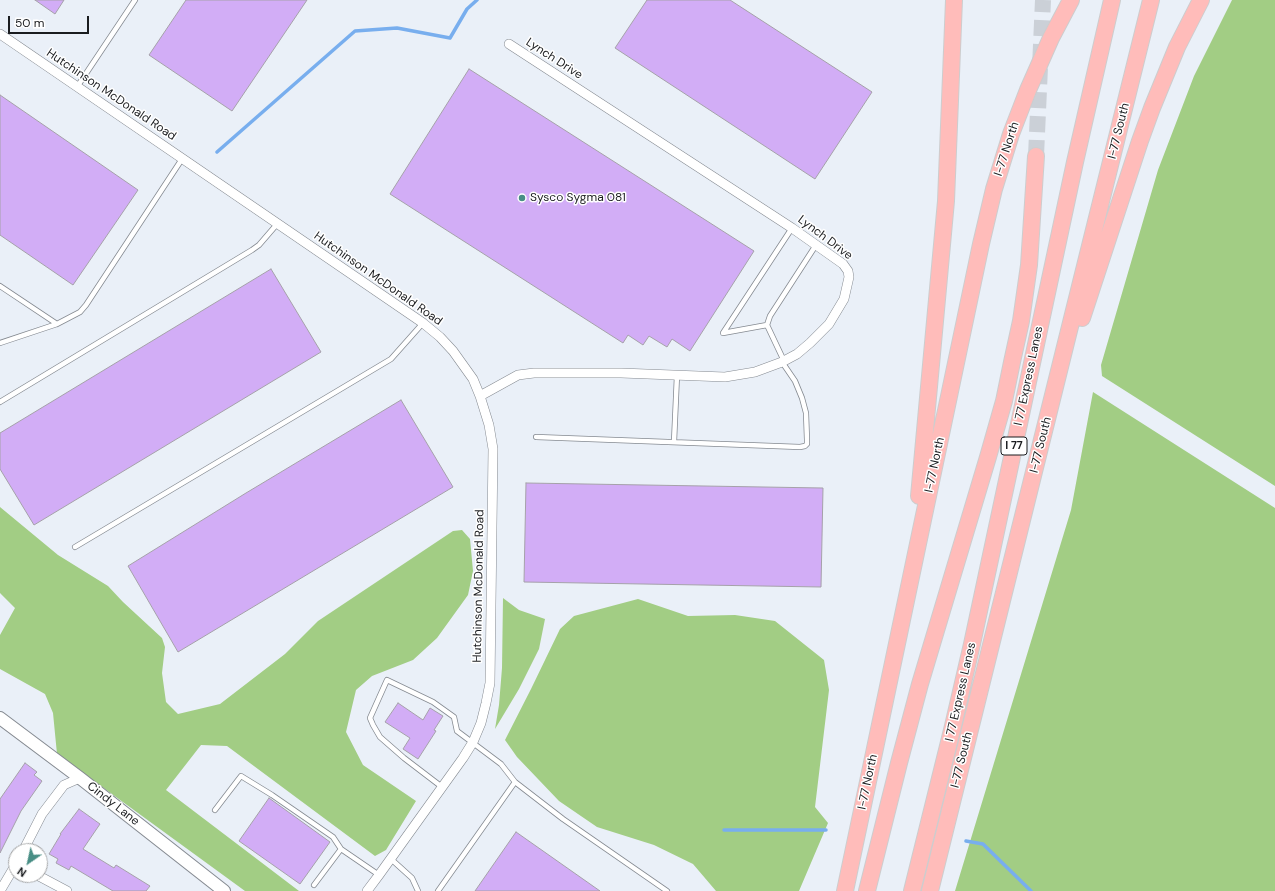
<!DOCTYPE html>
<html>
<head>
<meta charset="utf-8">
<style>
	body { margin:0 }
	#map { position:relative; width:1275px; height:891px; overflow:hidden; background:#eaf0f8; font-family:"DM Sans",sans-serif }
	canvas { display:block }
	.north { position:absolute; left:8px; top:843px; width:40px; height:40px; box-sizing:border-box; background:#fff; border:1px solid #a3a4a5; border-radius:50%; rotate:214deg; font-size:11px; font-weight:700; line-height:16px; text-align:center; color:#1a1c1f }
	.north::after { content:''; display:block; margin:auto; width:14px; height:18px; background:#488e85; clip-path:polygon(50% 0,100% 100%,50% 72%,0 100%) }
	.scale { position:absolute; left:8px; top:16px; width:81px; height:18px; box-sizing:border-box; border:2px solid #1a1c1f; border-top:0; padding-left:5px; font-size:12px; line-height:14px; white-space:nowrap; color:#1a1c1f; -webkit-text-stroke:3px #fff; paint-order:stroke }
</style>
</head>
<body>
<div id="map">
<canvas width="1275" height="891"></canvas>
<div class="north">N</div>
<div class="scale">50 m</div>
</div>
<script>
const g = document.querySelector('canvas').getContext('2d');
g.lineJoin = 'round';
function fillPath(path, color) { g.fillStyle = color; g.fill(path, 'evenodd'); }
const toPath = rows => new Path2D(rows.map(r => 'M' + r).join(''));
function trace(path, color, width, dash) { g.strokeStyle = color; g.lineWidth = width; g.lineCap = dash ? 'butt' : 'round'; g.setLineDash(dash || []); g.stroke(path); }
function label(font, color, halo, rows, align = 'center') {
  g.font = font + ' "DM Sans",sans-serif'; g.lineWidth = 3; g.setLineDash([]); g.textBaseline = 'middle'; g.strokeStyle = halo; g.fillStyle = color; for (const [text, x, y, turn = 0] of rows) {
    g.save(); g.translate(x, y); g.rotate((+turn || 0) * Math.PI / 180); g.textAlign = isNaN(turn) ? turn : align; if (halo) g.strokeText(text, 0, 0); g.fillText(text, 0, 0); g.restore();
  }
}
fillPath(toPath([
	[1232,0,1275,0,1275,486,1102,376,1101,365,1158,170,1194,76],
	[1093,392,1275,508,1275,891,955,891,1071,510],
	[0,507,58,555,108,586,123,602,162,638,165,647,162,673,166,702,178,714,220,704,285,654,318,621,453,531,462,530,470,539,473,571,468,595,437,638,413,660,372,676,356,690,346,732,363,765,416,801,386,850,375,856,227,746,201,745,166,790,299,891,245,891,57,754,53,713,45,694,0,669,0,635,15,608,0,593],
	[503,598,519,610,545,619,539,649,519,689,495,729,499,705,502,668],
	[638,599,688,616,735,615,775,621,824,660,829,690,815,807,828,823,799,891,716,891,693,864,654,845,597,827,559,801,517,757,505,740,531,689,560,629,574,616]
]), '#a2cd84');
trace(toPath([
	[217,152,355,31,397,28,450,38,467,9,477,0],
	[724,830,826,830],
	[966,841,983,844,1031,891]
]), '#78aeee', 3.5);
const building = toPath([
	[35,0,64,0,55,14,35,0],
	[186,0,307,0,232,111,149,55,186,0],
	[647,0,730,0,872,92,815,179,615,48,647,0],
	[469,69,754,251,690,351,672,339,667,347,649,336,643,345,628,335,623,343,390,194,469,69],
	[0,95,138,190,73,285,0,235,0,95],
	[271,269,321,352,34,525,0,469,0,433,271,269],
	[401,400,453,487,178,652,128,566,246,493,401,400],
	[526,483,823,488,821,587,524,582,526,483],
	[398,703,423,720,430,708,443,716,434,730,436,731,418,759,403,749,410,738,385,722,398,703],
	[25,763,37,772,34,775,42,781,21,811,0,853,0,799,25,763],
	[269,798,330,842,300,884,239,841,269,798],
	[79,809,100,824,83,849,114,868,116,865,150,886,146,891,113,891,71,866,69,870,56,863,58,859,49,854,61,834,60,834,79,809],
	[516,832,600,891,475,891,516,832]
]);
fillPath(building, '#d2adf6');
trace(building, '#a5a1a9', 1);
trace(toPath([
	[1036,156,1043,0]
]), '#cbd0d7', 16, [16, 8]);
const service = toPath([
	[77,87,135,0],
	[0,286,57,324],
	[767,325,723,333,792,228],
	[0,343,57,324,80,312,86,305,182,159],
	[784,361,767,325,770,316,816,245],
	[0,402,252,250,259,245,278,223],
	[536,437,800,447,805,446,807,444,807,440,806,413,802,398,795,381,782,362],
	[674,442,677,375],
	[75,547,391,359,423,323],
	[515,782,563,819,667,891],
	[215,810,241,776,272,795,333,837,341,849],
	[391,859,412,878,418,891],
	[314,885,341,849,379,875],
	[438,891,515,782,501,764,457,731,454,717,433,702,387,680,370,718,373,725,380,737,404,758,442,787]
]);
const minor = toPath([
	[0,34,423,323,440,337,453,351,473,379,480,396,489,425,493,449,490,683,486,703,481,723,473,742,463,758,379,875,367,891],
	[480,396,518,375,534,373,621,373,725,377,755,372,782,362,797,354,810,343,829,324,844,299,849,277,848,271,843,264,792,228,509,44],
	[23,851,42,814,64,785,80,778],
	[37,875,67,891],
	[0,891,16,864]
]);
const secondary = toPath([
	[0,718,80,778,224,891]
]);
const motorway = toPath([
	[1082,318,1140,141,1152,108,1177,47,1201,0],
	[919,496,946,201,954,0],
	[845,891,981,244,994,189,1011,134,1028,90,1051,38,1071,0],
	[867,891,899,763,920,684,988,457,1004,401,1012,362,1021,321,1029,265,1036,156],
	[912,891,953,726,972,644,1075,162,1112,0],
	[930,891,1151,0]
]);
trace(service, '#858a91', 6);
trace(minor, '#858a91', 10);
trace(secondary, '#858a91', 14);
trace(motorway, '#cdcdce', 18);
trace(service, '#fff', 4.5);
trace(minor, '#fff', 9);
trace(secondary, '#fff', 12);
trace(motorway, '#ffbcba', 16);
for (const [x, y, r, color] of [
	[522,198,4,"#488e85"]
]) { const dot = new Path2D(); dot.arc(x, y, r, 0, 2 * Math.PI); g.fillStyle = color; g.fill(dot); trace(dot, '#fff', 1.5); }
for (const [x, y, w] of [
	[1014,446,26]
]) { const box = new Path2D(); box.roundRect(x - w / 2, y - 9, w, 18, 3); g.fillStyle = '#fff'; g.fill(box); trace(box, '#1a1c1f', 1); }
label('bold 11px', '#1a1c1f', null, [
	["I 77",1014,446]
]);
label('12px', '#1a1c1f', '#fff', [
	["Lynch Drive",554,59,33],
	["Hutchinson McDonald Road",111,95,34],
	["I-77 South",1119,131,-76],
	["I-77 North",1007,149,-72],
	["Lynch Drive",825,238,37],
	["Hutchinson McDonald Road",378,279,35],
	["I 77 Express Lanes",1029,376,-78],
	["I-77 South",1041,445,-76],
	["I-77 North",935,465,-78],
	["Hutchinson McDonald Road",479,586,-89],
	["I 77 Express Lanes",961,692,-77],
	["I-77 South",962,760,-76],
	["I-77 North",868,782,-78],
	["Cindy Lane",113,804,38]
]);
label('12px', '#1a1c1f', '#fff', [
	["Sysco Sygma 081",530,198]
], 'left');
</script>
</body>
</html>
